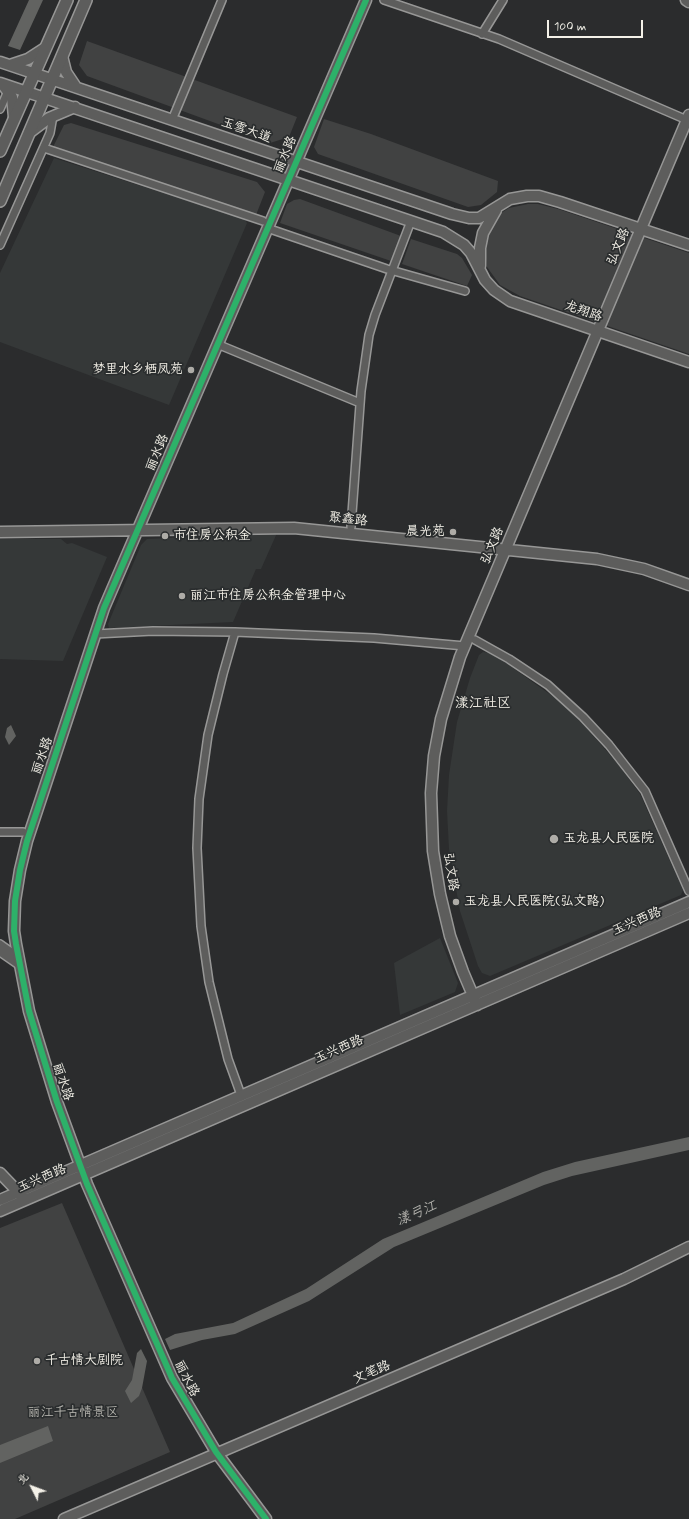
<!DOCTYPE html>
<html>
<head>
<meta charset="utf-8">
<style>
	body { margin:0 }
	#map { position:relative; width:689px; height:1519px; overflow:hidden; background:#2b2c2d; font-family:Mynerve,"LXGW WenKai TC",sans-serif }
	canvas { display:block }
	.north { position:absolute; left:12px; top:1467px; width:40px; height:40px; -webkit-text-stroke:3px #2a2d2e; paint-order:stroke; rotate:312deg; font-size:11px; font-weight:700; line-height:16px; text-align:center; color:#f4f1e8 }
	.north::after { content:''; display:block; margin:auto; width:14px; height:18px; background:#f4f1e8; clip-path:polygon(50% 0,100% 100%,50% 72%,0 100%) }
	.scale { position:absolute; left:547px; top:20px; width:96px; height:18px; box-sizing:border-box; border:2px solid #f4f1e8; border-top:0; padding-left:5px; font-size:12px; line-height:14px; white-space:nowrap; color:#f4f1e8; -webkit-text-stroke:3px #2a2d2e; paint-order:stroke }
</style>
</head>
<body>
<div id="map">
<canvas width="689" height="1519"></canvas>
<div class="north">北</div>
<div class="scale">100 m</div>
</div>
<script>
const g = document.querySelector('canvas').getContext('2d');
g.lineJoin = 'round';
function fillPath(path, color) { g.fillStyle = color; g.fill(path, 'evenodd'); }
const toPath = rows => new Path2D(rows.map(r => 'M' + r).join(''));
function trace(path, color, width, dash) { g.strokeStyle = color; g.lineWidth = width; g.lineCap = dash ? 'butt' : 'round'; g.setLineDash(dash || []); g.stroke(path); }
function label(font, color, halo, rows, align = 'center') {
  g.font = font + ' Mynerve,"LXGW WenKai TC",sans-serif'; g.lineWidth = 3.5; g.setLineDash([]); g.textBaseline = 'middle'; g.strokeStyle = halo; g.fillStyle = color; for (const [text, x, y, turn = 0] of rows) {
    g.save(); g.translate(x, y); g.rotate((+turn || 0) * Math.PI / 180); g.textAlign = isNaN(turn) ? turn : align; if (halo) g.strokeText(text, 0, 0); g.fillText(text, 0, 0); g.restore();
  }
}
fillPath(toPath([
	[54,158,244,219,247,223,169,405,0,342,0,273],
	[277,533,261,569,256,569,233,622,109,628,108,624,141,545,147,539],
	[0,539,61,539,67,544,72,543,107,557,63,661,0,659],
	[483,652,490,653,506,663,555,698,580,721,618,764,640,794,683,890,681,895,490,976,482,973,478,966,460,911,449,849,447,811,449,775,457,722,470,678,479,655],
	[440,938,458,983,455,992,400,1015,394,963]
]), '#353838');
fillPath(toPath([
	[87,41,297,117,289,137,270,143,87,76,79,65],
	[324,119,371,134,498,181,497,192,481,205,468,207,318,154,314,147],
	[71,123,257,182,265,192,256,215,53,147,64,125],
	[300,199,401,236,391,261,280,223,287,204,294,200],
	[528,204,538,204,558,209,689,253,689,354,520,296,500,285,487,267,484,242,498,215,509,208],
	[411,239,457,254,462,258,472,275,467,286,402,264],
	[62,1203,170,1452,15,1519,0,1519,0,1228]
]), '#414242');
fillPath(toPath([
	[29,0,43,0,20,50,8,46],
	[11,725,16,736,9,745,5,737,7,728],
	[689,1137,689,1150,572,1176,544,1185,394,1247,309,1301,235,1334,202,1340,170,1350,165,1339,175,1334,233,1323,306,1289,383,1239,543,1172,575,1162],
	[141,1349,147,1361,142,1388,139,1396,131,1403,125,1391,132,1380,137,1353],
	[48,1426,53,1441,0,1463,0,1445]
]), '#626361');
const street = toPath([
	[384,0,499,39,687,120],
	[482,34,503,0],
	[0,109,8,91],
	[172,120,222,0],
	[44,148,263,221],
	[267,228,387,269,465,291],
	[0,245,50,133,53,116],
	[217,344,360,403],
	[351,527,361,391,369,335,375,315,411,221],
	[235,632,223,674,208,735,199,799,197,848,201,926,209,982,228,1059,241,1095],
	[95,634,153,631,235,632,374,638,465,646],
	[475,640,509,659,548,685,583,717,609,745,645,791,689,891],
	[0,832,23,832],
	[0,944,17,956],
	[0,952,19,965]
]);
const secondary = toPath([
	[686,0,689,2],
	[62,56,66,72,76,87],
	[0,62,452,214,469,218,479,218,510,199,527,196,539,196,560,202,689,245],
	[10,65,28,59,45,48],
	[0,83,443,232,464,245,471,253,485,280,494,290,510,301,689,362],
	[2,84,12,97,14,117],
	[29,133,49,118,75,107],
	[480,266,480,248,483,233,496,210],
	[0,532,294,528,597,559,644,569,689,585],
	[477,1005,463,972,450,936,440,894,433,851,431,793,434,756,441,719,460,657,689,115],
	[0,1173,22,1196],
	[0,1200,689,902],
	[0,1211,689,913],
	[64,1519,624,1279,689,1247],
	[266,1519,216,1452,172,1378,87,1184,57,1102,29,1011,16,944,14,931,15,901,20,870,27,841,104,608,366,0]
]);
const primary = toPath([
	[0,151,67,0],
	[0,201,86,0]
]);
trace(street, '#979796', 10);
trace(secondary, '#979796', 13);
trace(primary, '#979796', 14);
trace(street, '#5d5d5c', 7);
trace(secondary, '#5d5d5c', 10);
trace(primary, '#5d5d5c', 11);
trace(toPath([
	[266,1519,216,1452,172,1378,87,1184,57,1102,29,1011,16,944,14,931,15,901,20,870,27,841,104,608,366,0]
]), '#2db169', 6);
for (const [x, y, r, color] of [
	[191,370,4,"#aeaca7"],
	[453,532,4,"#aeaca7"],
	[165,536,4,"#aeaca7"],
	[182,596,4,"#aeaca7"],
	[554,839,5,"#aeaca7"],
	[456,902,4,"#aeaca7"],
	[37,1361,4,"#aeaca7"]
]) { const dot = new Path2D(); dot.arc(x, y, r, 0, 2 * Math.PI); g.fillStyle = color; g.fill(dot); trace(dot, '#2a2d2e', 1.5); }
label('13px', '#f4f1e8', '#2a2d2e', [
	["玉雪大道",246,131,19],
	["丽水路",286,155,-67],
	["弘文路",619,247,-67],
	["龙翔路",583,312,19],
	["丽水路",158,453,-67],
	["聚鑫路",348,520,6],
	["弘文路",493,546,-67],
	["丽水路",43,756,-71],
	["弘文路",450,872,81],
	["玉兴西路",637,922,-23],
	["玉兴西路",339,1050,-23],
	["丽水路",62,1082,72],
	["玉兴西路",42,1179,-23],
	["文笔路",372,1373,-23],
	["丽水路",186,1379,63]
]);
label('13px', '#f4f1e8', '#2a2d2e', [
	["梦里水乡栖凤苑",183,370,"right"],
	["晨光苑",445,532,"right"],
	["市住房公积金",173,536],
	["丽江市住房公积金管理中心",190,596],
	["玉龙县人民医院",563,839],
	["玉龙县人民医院(弘文路)",464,902],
	["千古情大剧院",45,1361]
], 'left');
label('13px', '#b6b5af', '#2a2d2e', [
	["丽江千古情景区",73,1413]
]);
label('14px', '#f4f1e8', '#2a2d2e', [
	["漾江社区",483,704]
]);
label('italic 14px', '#b5b3ae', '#2a2d2e', [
	["漾弓江",417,1214,-23]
]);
</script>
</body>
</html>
